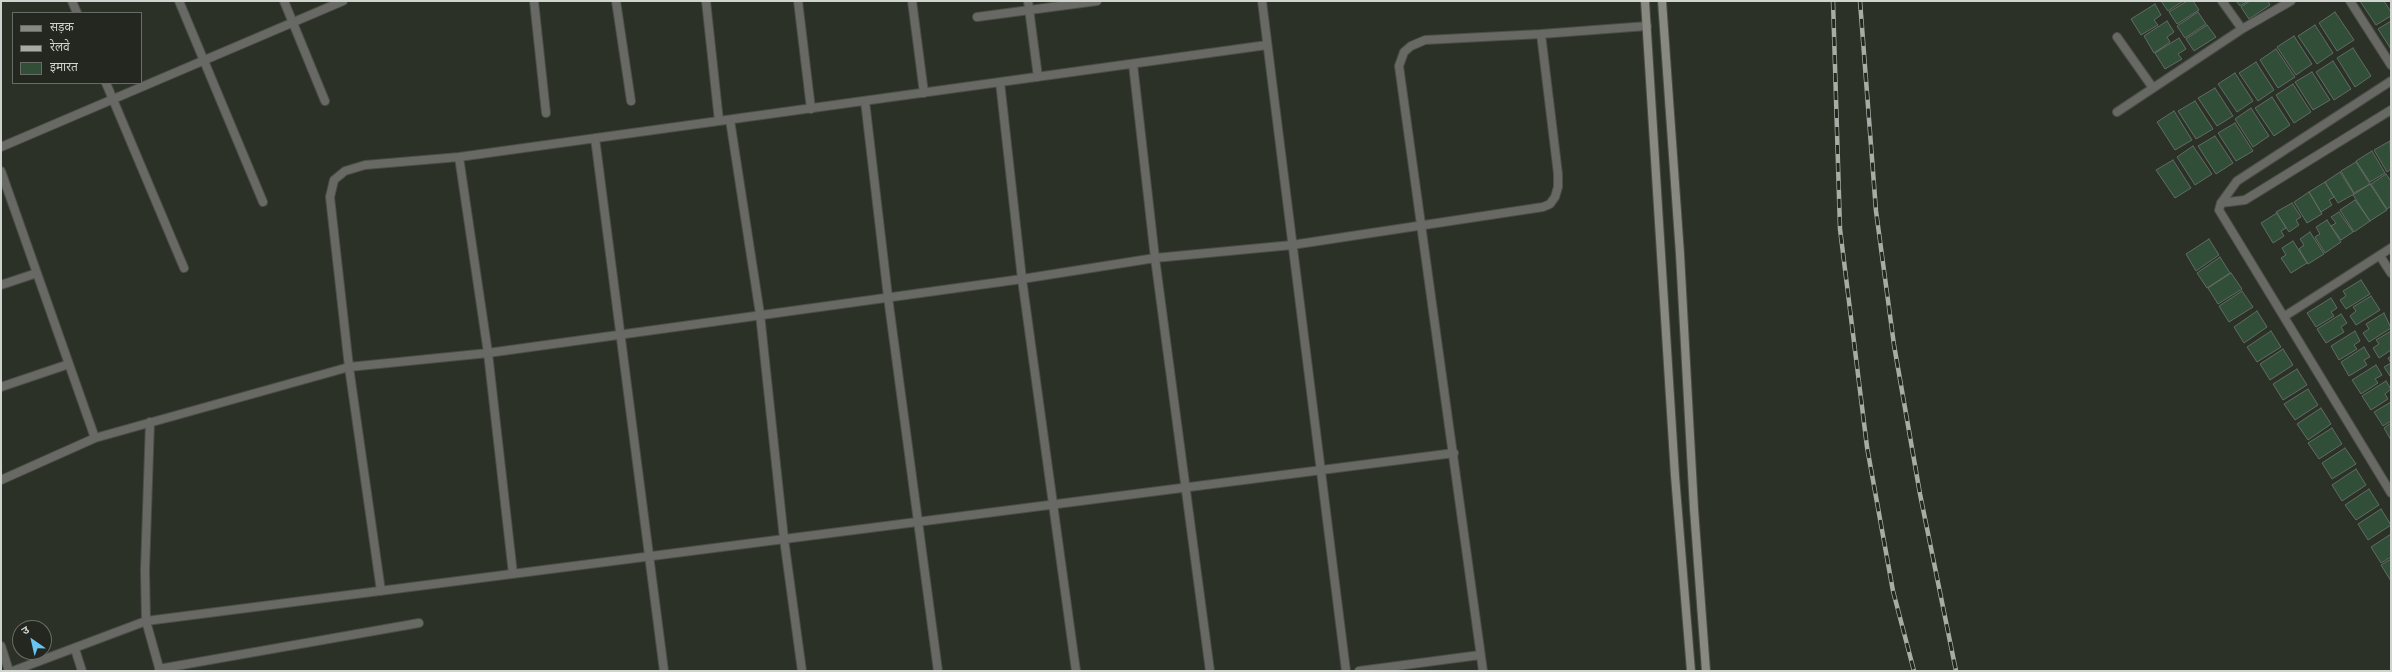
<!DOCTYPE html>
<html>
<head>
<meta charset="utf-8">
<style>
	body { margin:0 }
	#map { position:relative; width:2392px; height:672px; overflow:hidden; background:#2c3128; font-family:Karla,"Noto Sans Devanagari",sans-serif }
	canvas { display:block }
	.frame { position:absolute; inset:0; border:2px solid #d0d4ce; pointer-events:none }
	.legend { position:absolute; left:12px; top:12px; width:130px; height:72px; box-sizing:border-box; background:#23271f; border:1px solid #686c65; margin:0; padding:5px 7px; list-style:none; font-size:12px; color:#d0d4ce }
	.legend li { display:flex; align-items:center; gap:8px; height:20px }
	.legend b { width:20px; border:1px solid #686c65 }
	.north { position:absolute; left:12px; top:620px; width:40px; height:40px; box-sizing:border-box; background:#23271f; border:1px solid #686c65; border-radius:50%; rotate:326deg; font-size:11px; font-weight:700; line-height:16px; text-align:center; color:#d0d4ce }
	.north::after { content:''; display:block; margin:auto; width:14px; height:18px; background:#68c4f0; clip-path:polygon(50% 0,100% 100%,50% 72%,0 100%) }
</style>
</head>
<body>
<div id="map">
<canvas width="2392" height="672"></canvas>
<div class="frame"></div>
<ul class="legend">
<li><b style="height:5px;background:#888981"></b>सड़क</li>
<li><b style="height:5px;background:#a8aca5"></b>रेलवे</li>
<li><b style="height:11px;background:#314f38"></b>इमारत</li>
</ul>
<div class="north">उ</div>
</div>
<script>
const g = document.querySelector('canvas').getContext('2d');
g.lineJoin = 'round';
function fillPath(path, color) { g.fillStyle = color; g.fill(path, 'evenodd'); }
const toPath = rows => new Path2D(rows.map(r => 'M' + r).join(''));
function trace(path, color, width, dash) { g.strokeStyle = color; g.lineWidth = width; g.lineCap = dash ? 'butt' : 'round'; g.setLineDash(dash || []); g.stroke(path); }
const building = toPath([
	[2161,1,2183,1,2168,11,2161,1],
	[2187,1,2193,1,2199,10,2177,24,2169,12,2187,1],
	[2236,1,2248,1,2240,6,2236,1],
	[2250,1,2268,1,2270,5,2249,19,2241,7,2250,1],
	[2360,1,2384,1,2391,12,2391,16,2376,25,2360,1],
	[2155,4,2161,15,2154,20,2158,25,2141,35,2131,19,2155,4],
	[2198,12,2206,24,2185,38,2177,26,2198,12],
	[2335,12,2354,40,2337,51,2319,23,2335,12],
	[2167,21,2174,32,2167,37,2170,42,2154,53,2144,36,2167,21],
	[2391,21,2391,49,2378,29,2391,21],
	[2207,25,2216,37,2194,51,2186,39,2207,25],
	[2315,25,2333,53,2317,64,2298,36,2315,25],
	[2294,36,2312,64,2296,75,2277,47,2294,36],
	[2179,38,2186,49,2178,54,2182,59,2165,69,2155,53,2179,38],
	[2353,48,2371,76,2355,87,2337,58,2353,48],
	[2276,49,2295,77,2278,88,2260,60,2276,49],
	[2333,61,2351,89,2334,100,2316,72,2333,61],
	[2256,62,2274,90,2258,101,2239,73,2256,62],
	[2312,72,2330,100,2313,110,2295,82,2312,72],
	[2235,73,2253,101,2237,112,2218,84,2235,73],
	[2293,84,2311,112,2294,123,2276,95,2293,84],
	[2215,88,2233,116,2217,126,2198,98,2215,88],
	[2272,97,2290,125,2274,136,2255,108,2272,97],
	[2195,101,2213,129,2196,139,2178,111,2195,101],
	[2251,108,2269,136,2253,147,2235,119,2251,108],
	[2174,111,2192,140,2175,150,2157,122,2174,111],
	[2235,123,2253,151,2236,161,2218,133,2235,123],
	[2215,136,2233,163,2216,174,2198,146,2215,136],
	[2390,141,2391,169,2387,172,2374,150,2390,141],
	[2193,146,2212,174,2195,185,2177,157,2193,146],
	[2372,151,2385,173,2370,182,2356,161,2372,151],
	[2173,160,2191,188,2175,198,2156,170,2173,160],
	[2356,162,2370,184,2354,193,2341,171,2356,162],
	[2340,172,2354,194,2338,203,2325,182,2340,172],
	[2386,174,2391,181,2391,206,2387,209,2371,184,2386,174],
	[2325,182,2334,197,2329,200,2332,205,2321,212,2309,192,2325,182],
	[2370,184,2387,210,2370,221,2353,195,2370,184],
	[2309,192,2322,214,2307,223,2294,202,2309,192],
	[2355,200,2370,221,2354,232,2340,210,2355,200],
	[2292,203,2301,217,2296,220,2299,225,2289,232,2276,212,2292,203],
	[2339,212,2353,232,2341,240,2331,226,2336,223,2331,217,2339,212],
	[2277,213,2286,228,2281,231,2284,236,2273,243,2261,223,2277,213],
	[2327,220,2341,242,2325,253,2315,237,2320,234,2316,227,2327,220],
	[2310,232,2324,254,2308,264,2299,249,2304,245,2300,239,2310,232],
	[2209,239,2219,255,2196,271,2186,254,2209,239],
	[2293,241,2307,263,2291,273,2281,258,2286,255,2282,248,2293,241],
	[2220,257,2230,273,2207,288,2197,273,2220,257],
	[2231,273,2242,289,2218,304,2208,288,2231,273],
	[2361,280,2370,294,2346,309,2340,300,2346,296,2343,291,2361,280],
	[2242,291,2253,307,2229,322,2219,306,2242,291],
	[2371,296,2380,310,2356,325,2350,316,2356,311,2353,307,2371,296],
	[2331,298,2337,308,2331,312,2334,316,2316,327,2307,313,2331,298],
	[2257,311,2267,327,2244,343,2234,327,2257,311],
	[2384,313,2391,328,2369,342,2363,333,2369,329,2366,324,2384,313],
	[2341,314,2347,323,2341,327,2344,332,2326,343,2317,329,2341,314],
	[2271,331,2281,347,2257,362,2247,347,2271,331],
	[2355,331,2360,341,2354,345,2357,349,2339,360,2331,346,2355,331],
	[2391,331,2391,350,2379,358,2373,348,2379,344,2376,340,2391,331],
	[2364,347,2370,357,2364,360,2367,365,2349,376,2341,362,2364,347],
	[2283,349,2293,365,2270,380,2260,364,2283,349],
	[2391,356,2391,376,2390,376,2384,367,2391,363,2388,358,2391,356],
	[2376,365,2382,375,2375,379,2378,383,2361,394,2352,380,2376,365],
	[2297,369,2307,385,2283,400,2273,384,2297,369],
	[2386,381,2391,389,2385,394,2388,399,2371,410,2362,396,2386,381],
	[2308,389,2318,405,2295,420,2284,404,2308,389],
	[2391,402,2391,421,2383,426,2374,412,2391,402],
	[2321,408,2331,424,2308,440,2297,424,2321,408],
	[2391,423,2391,440,2384,428,2391,423],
	[2332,428,2342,444,2319,459,2308,443,2332,428],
	[2345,448,2356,464,2332,479,2322,463,2345,448],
	[2356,469,2366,485,2342,501,2332,485,2356,469],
	[2369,489,2379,505,2356,520,2345,505,2369,489],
	[2381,509,2391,525,2368,540,2358,524,2381,509],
	[2391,534,2391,557,2381,563,2371,547,2391,534],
	[2391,559,2391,581,2381,565,2391,559]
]);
fillPath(building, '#314f38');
trace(building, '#626b64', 1);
const street = toPath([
	[72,1,77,13],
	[179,1,263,202],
	[284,1,325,101],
	[534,1,546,113],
	[616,1,631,101],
	[706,1,719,121],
	[798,1,811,109],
	[912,1,924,93],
	[1028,1,1038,77],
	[1262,1,1346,671],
	[2222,1,2242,29],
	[2350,1,2391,65],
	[977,17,1097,1],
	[2117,37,2153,88],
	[1133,64,1155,258,1210,671],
	[2391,81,2237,181,2221,203,2219,210,2391,493],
	[1000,82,1022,279,1076,671],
	[106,83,184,268],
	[865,101,888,297,938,671],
	[2117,112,2242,29,2291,1],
	[730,120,760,314,784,539,802,671],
	[595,138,664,671],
	[1,147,343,1],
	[459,157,488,353,513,574],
	[1,171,95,438],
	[2221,203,2245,200,2391,110],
	[2380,256,2391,273],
	[1,285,37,273],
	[2285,316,2391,248],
	[1,387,69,364],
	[150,422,145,570,146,621,160,671],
	[1,480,95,438,349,367,488,353,1022,279,1155,258,1292,245,1543,207,1550,204,1555,197,1558,187,1558,174,1541,34],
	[381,591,349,367,330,197,334,180,345,171,365,165,459,157,1267,45],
	[1,646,9,671],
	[75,649,82,671],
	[159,669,419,623],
	[13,671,146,621,1454,453],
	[1359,671,1480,655],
	[1483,671,1399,66,1404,52,1411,46,1425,40,1541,34,1647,26]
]);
const secondary = toPath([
	[1645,1,1675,476,1691,671],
	[1662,1,1680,254,1694,509,1706,671]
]);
trace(street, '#4a4e46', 10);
trace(secondary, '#4a4e46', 10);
trace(street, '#686964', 8);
trace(secondary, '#888981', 8);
const rail = toPath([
	[1833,1,1840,229,1867,447,1893,591,1914,671],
	[1860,1,1876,211,1894,345,1920,494,1956,671]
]);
trace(rail, '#a8aca5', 4.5);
trace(rail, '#23271f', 3, [9]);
</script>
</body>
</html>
